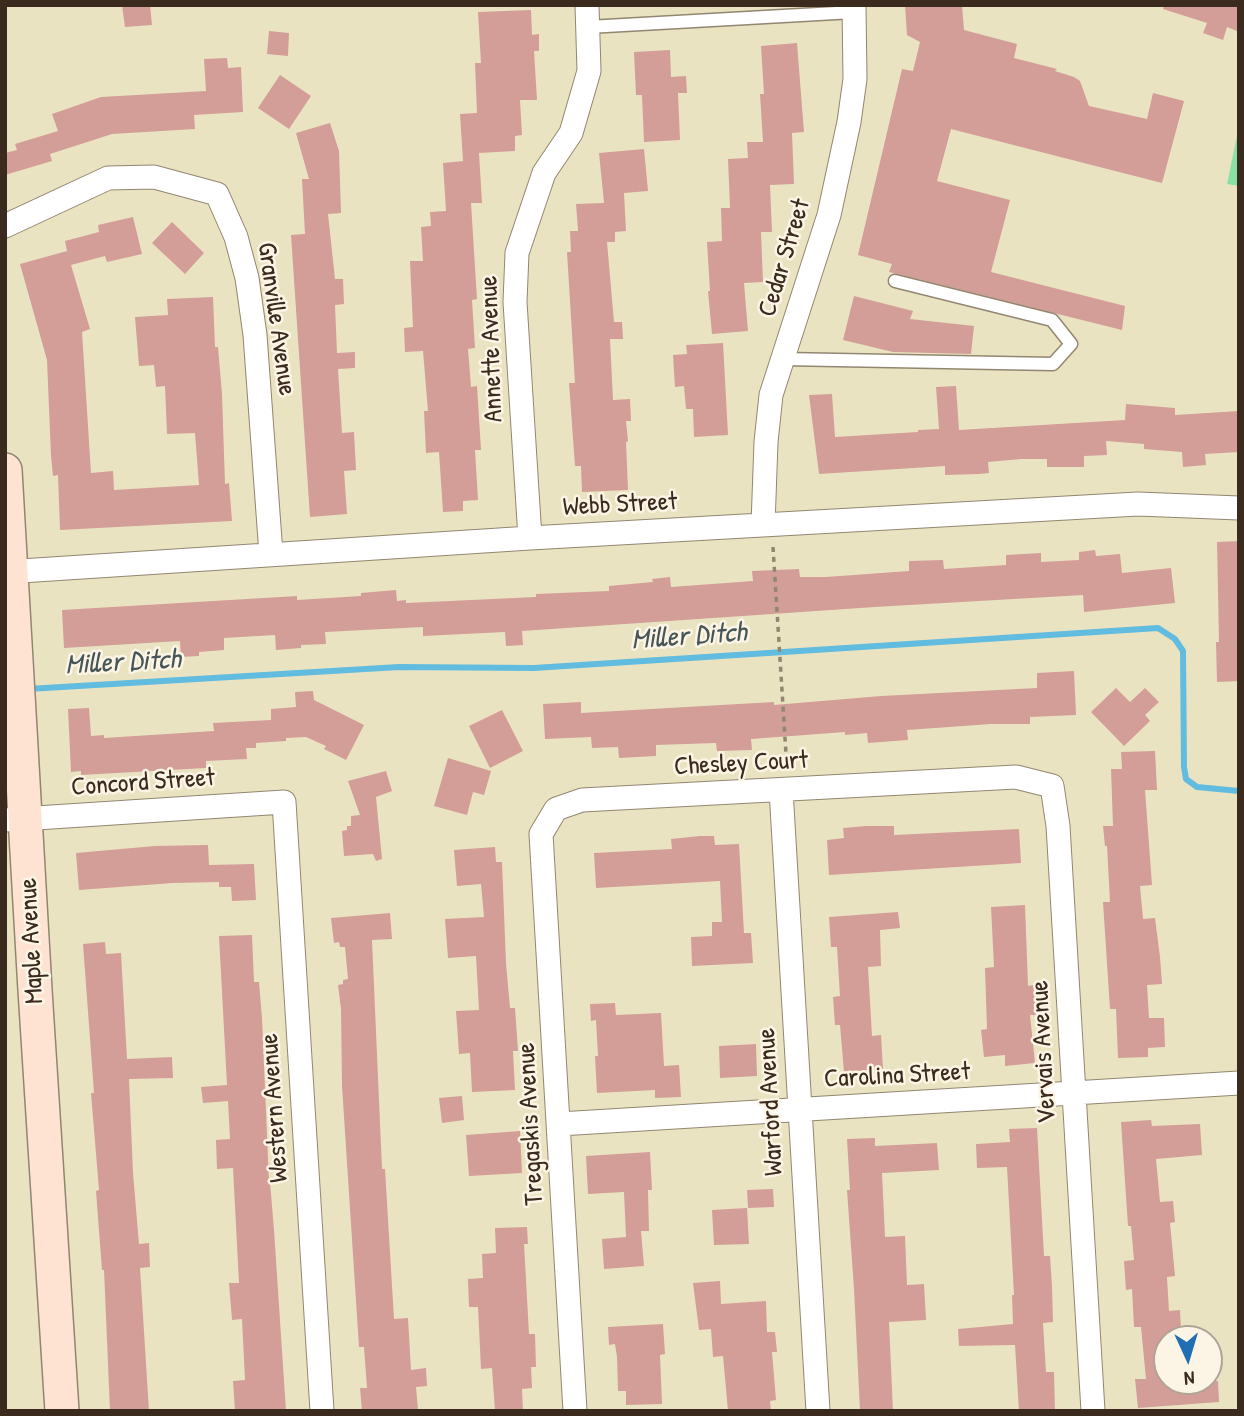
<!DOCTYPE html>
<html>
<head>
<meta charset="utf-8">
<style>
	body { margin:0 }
	#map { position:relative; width:1244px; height:1416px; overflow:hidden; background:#eae3c2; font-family:"Patrick Hand",sans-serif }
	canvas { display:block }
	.frame { position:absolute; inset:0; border:7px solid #3b2a1e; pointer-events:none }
	.north { position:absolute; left:1153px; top:1325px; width:70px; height:70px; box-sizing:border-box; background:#fcf5e5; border:2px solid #afa495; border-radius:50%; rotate:176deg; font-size:19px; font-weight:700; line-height:28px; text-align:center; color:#3b2a1e }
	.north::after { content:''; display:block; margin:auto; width:24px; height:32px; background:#1f6fb2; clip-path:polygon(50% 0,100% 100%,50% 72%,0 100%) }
</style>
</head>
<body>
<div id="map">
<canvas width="1244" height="1416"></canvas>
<div class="frame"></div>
<div class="north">N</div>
</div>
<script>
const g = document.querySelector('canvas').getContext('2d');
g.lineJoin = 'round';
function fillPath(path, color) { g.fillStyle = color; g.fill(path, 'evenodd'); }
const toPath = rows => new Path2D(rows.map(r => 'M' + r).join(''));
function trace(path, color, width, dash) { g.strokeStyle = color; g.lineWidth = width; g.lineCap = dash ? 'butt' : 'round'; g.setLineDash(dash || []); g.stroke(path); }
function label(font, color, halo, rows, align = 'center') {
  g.font = font + ' "Patrick Hand",sans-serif'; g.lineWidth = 5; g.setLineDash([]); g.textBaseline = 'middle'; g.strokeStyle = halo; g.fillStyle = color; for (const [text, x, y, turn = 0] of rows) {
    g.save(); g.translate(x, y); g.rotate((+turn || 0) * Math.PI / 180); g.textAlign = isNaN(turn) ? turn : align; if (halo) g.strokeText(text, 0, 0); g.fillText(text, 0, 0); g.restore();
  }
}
fillPath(toPath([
	[1238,131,1239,131,1239,186,1227,184]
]), '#8ae1a5');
trace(toPath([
	[28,689,399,667,534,668,1158,628,1175,639,1183,651,1184,767,1186,779,1197,787,1239,791]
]), '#61bcdf', 6);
fillPath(toPath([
	[122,5,150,5,152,25,125,27],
	[905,5,962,5,964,30,1017,44,1014,58,1057,69,1055,71,1074,77,1080,81,1089,106,1147,119,1153,93,1184,101,1162,183,951,129,937,181,1010,200,991,272,1125,306,1122,330,889,272,892,264,858,255,902,69,913,71,920,42,907,35],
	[1164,5,1239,5,1239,32,1227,27,1223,40,1203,33,1207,23,1163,9],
	[531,10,532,35,539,34,539,51,534,51,537,100,520,100,522,135,515,136,515,151,479,153,482,203,471,203,477,299,472,300,475,348,468,349,471,387,477,386,481,450,475,450,478,500,463,501,463,511,443,512,439,452,426,453,424,411,428,411,423,351,405,352,404,328,413,327,410,261,423,261,421,227,431,226,430,212,446,211,443,163,463,161,460,114,477,113,475,63,481,63,478,12],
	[269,31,289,33,288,56,267,54],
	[797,43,804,132,792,133,794,184,770,185,772,232,761,232,763,282,744,283,748,331,712,334,708,291,710,291,707,242,722,241,721,208,730,208,728,159,748,158,747,142,763,142,760,94,764,94,761,46],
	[670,50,671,77,686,76,687,93,678,93,680,140,644,142,642,95,636,95,634,52],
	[227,58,228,68,241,67,243,112,194,115,195,129,112,134,50,154,52,161,5,175,5,153,17,150,15,144,58,131,52,114,101,97,206,91,204,59],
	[280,75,311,96,289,129,258,108],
	[330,123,339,151,341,213,328,214,335,279,343,279,344,304,335,305,337,353,355,352,355,368,338,369,342,433,354,432,356,470,344,471,347,514,310,517,291,235,305,234,302,179,309,179,296,133],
	[644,149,648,191,624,193,626,231,615,232,615,242,607,242,614,322,622,322,623,339,610,339,613,400,630,399,631,421,626,421,628,441,626,442,628,490,582,492,581,466,575,466,569,383,575,383,567,252,571,252,570,231,578,231,576,204,604,203,599,153],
	[133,217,142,254,107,262,105,256,71,265,90,329,82,332,91,473,113,471,114,490,199,485,195,433,167,434,165,386,156,387,154,365,139,366,135,317,168,315,167,299,213,297,215,347,218,347,222,394,225,484,229,483,232,521,60,530,58,475,53,476,51,456,47,360,20,264,67,251,65,241,99,232,98,225],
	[172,222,204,253,185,274,152,243],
	[854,296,913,311,910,319,974,326,971,354,893,352,843,340],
	[723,343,728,435,694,437,693,409,686,409,684,386,675,387,673,355,687,354,686,345],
	[956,386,959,430,1125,420,1126,404,1175,408,1175,415,1239,411,1239,452,1205,454,1206,465,1183,467,1182,452,1144,449,1144,444,1106,441,1107,455,1084,456,1084,467,1047,467,1047,459,1021,459,988,462,989,473,979,474,945,475,945,466,819,474,809,395,832,394,835,437,918,432,918,430,939,429,936,387],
	[1239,541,1239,681,1217,682,1216,642,1219,642,1217,542],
	[1095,550,1096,556,1120,554,1122,573,1171,568,1175,603,1084,612,1083,595,875,607,522,631,523,645,506,646,505,632,423,636,423,627,325,632,326,644,301,645,301,648,276,650,275,635,224,638,224,650,199,652,199,656,181,657,180,641,64,648,62,610,297,596,297,600,361,596,361,593,396,590,397,601,406,600,406,603,536,597,536,594,609,591,609,586,653,582,652,579,670,577,671,587,753,581,752,571,799,569,800,577,826,577,909,571,909,561,943,560,944,569,1006,565,1006,555,1041,553,1041,562,1079,560,1079,552],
	[1074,671,1076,715,1030,717,1030,724,991,724,907,730,908,740,868,743,867,733,845,735,845,732,751,739,752,750,717,751,716,743,656,745,656,756,619,758,618,747,592,748,591,737,545,739,543,704,581,702,581,713,774,702,774,705,881,696,1037,688,1037,673],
	[1116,688,1130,702,1145,688,1159,702,1145,715,1150,721,1124,746,1091,712],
	[313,691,314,700,364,725,346,760,324,749,326,746,306,737,286,738,286,741,256,743,256,748,246,748,247,759,206,761,206,768,81,775,81,771,71,772,68,709,89,708,91,736,104,735,104,738,214,731,213,723,271,720,271,709,296,707,295,692],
	[502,710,523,751,490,768,469,726],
	[1155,751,1157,790,1145,790,1152,885,1140,886,1143,919,1155,918,1160,957,1162,984,1147,985,1149,1018,1164,1018,1165,1047,1148,1048,1148,1057,1118,1058,1116,1009,1110,1009,1103,902,1110,902,1107,846,1105,846,1103,826,1113,826,1111,769,1122,769,1121,752],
	[448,758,491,771,484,795,473,792,467,815,434,806],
	[386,771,392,791,376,797,382,859,376,861,373,854,344,856,342,831,347,830,347,826,351,826,351,816,360,815,348,781],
	[866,826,894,826,894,835,1019,829,1021,863,829,875,827,840,844,838,843,828],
	[700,836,714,836,715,845,739,844,744,933,751,933,753,963,692,966,691,937,712,936,712,922,722,922,720,881,596,888,594,853,672,849,671,839],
	[208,845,209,865,254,864,256,900,232,901,231,887,219,887,219,882,173,883,79,890,76,853,155,846],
	[495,847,496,862,502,862,506,963,510,1008,515,1008,518,1051,513,1051,515,1090,472,1092,470,1053,459,1054,456,1011,479,1010,476,956,448,958,445,919,484,917,481,884,457,886,454,850],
	[1025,905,1028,986,1034,985,1036,1015,1030,1015,1035,1063,1005,1066,1005,1055,984,1057,981,1030,987,1029,985,968,994,967,991,907],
	[898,912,900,928,880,930,881,966,868,967,872,1036,881,1035,883,1069,844,1072,840,1025,835,1025,833,997,840,996,837,947,831,947,829,917],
	[390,913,392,939,372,940,382,1169,385,1169,394,1319,408,1318,411,1370,426,1368,427,1386,416,1387,418,1410,362,1411,360,1388,367,1388,364,1347,359,1347,342,1086,341,1009,338,985,343,984,343,980,348,979,345,947,340,947,339,942,334,943,331,918],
	[252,935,254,982,259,982,262,1018,269,1182,270,1182,274,1230,286,1411,235,1411,233,1381,245,1380,242,1319,232,1320,229,1283,239,1283,233,1168,217,1169,216,1140,230,1139,228,1101,203,1103,201,1087,227,1085,219,936],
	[105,942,106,954,121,953,127,1059,172,1057,173,1078,129,1079,133,1173,139,1244,149,1243,150,1267,140,1268,149,1411,110,1411,104,1270,102,1270,96,1191,99,1190,91,1093,94,1093,83,944],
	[615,1003,616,1015,661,1013,664,1066,679,1065,681,1097,655,1098,655,1090,597,1093,595,1056,598,1056,596,1020,591,1021,590,1004],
	[756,1044,757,1076,720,1078,719,1046],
	[462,1096,464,1120,442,1123,439,1098],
	[1151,1120,1152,1126,1200,1124,1202,1155,1156,1159,1160,1202,1173,1201,1175,1222,1170,1223,1175,1276,1167,1277,1169,1311,1180,1310,1181,1329,1171,1330,1171,1339,1167,1339,1167,1381,1218,1381,1219,1402,1138,1408,1135,1379,1146,1379,1141,1327,1134,1327,1132,1289,1126,1290,1124,1261,1134,1260,1131,1226,1128,1226,1121,1122],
	[1037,1128,1044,1256,1050,1256,1052,1286,1053,1322,1043,1323,1046,1372,1054,1372,1055,1411,1019,1411,1015,1345,959,1346,958,1329,1013,1324,1012,1295,1014,1295,1007,1167,977,1168,976,1144,1010,1142,1009,1129],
	[520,1131,522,1173,469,1176,466,1135],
	[875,1138,875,1146,937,1143,939,1170,882,1173,885,1237,905,1236,907,1285,924,1284,926,1320,889,1322,893,1411,860,1411,854,1289,847,1190,850,1190,847,1139],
	[650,1152,652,1190,648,1190,649,1231,641,1231,644,1266,604,1269,602,1239,626,1237,624,1192,588,1194,586,1156],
	[773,1189,774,1207,748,1208,747,1190],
	[747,1208,749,1244,714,1245,712,1210],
	[527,1227,528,1244,524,1244,529,1334,535,1334,536,1367,531,1367,532,1388,522,1389,523,1411,495,1411,492,1368,481,1369,478,1307,469,1307,468,1279,483,1278,482,1254,496,1253,495,1228],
	[720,1281,721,1304,766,1301,767,1332,775,1332,777,1352,772,1352,776,1400,770,1401,771,1411,728,1411,723,1356,713,1357,711,1329,699,1330,693,1283],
	[663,1324,665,1354,660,1355,662,1404,626,1405,626,1391,618,1391,617,1357,615,1344,609,1345,608,1327]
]), '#d39e98');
const lane = toPath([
	[588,27,854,12],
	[783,359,1053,364,1071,344,1052,320,895,281]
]);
const street = toPath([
	[5,226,108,178,154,177,217,194,236,237,247,278,255,335,271,554],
	[763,525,766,442,771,395,829,215,849,122,855,79,854,5],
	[530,538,515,302,517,253,544,173,571,133,589,71,587,5],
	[5,572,530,538,1138,504,1239,508],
	[781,790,818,1411],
	[5,820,284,802,322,1411],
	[559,1124,1239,1083],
	[575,1411,541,834,556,809,582,800,1016,777,1052,786,1058,826,1093,1411]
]);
const secondary = toPath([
	[5,470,35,990,62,1411]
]);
trace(lane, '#928670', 15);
trace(street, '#928670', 25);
trace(secondary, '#928670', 36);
trace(toPath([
	[773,547,787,770]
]), '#928670', 3.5, [5, 5]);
trace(lane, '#fff', 12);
trace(street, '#fff', 23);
trace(secondary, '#fee3d2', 33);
label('26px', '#3b2a1e', '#fcf5e5', [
	["Cedar Street",785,258,-73],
	["Granville Avenue",276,319,82],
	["Annette Avenue",492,349,-92],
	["Webb Street",620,505,-3],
	["Chesley Court",741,764,-3],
	["Concord Street",143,783,-4],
	["Maple Avenue",32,941,-93],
	["Vervais Avenue",1044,1052,-93],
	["Carolina Street",897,1076,-3],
	["Warford Avenue",771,1102,-93],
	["Western Avenue",275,1108,-94],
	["Tregaskis Avenue",531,1124,-93]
]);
label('italic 28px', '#465658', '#fcf5e5', [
	["Miller Ditch",689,637,-4],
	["Miller Ditch",123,663,-3]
]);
</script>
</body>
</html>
